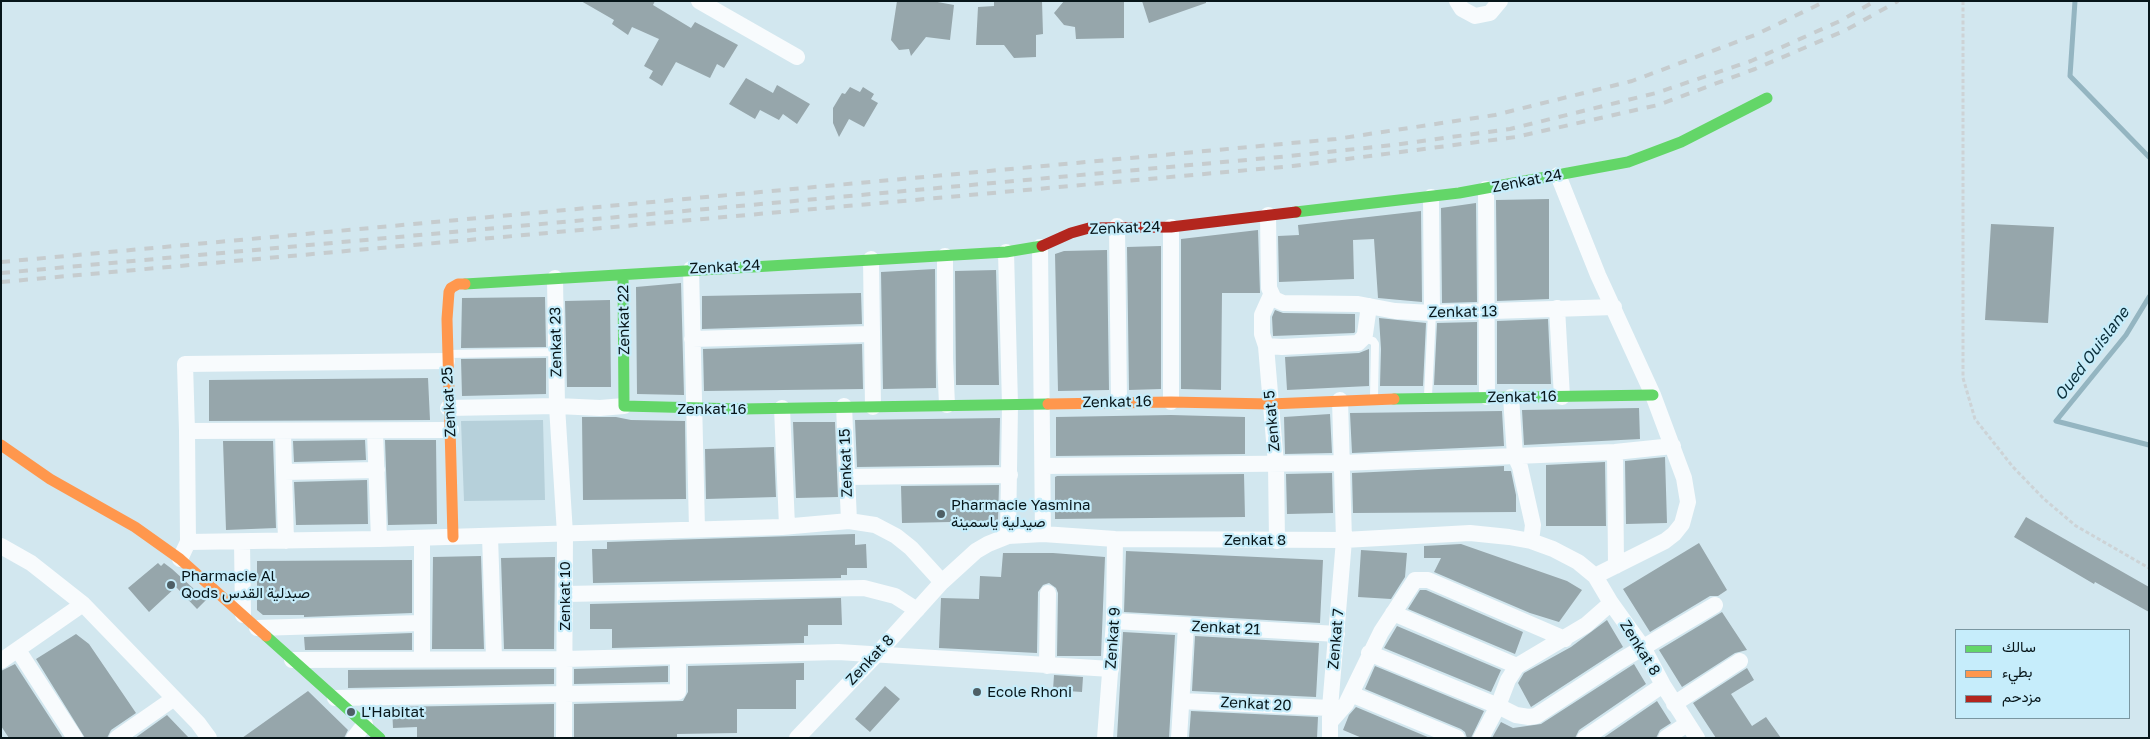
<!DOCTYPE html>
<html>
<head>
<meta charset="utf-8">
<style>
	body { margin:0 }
	#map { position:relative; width:2150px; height:739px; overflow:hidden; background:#d2e7ef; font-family:"Golos Text",Vazirmatn,sans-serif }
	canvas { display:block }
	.frame { position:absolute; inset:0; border:2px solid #07161a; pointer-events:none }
	.legend { position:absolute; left:1955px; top:629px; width:175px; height:90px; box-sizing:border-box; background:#c6edfb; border:1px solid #7a97a1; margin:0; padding:6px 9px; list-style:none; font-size:15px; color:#07161a }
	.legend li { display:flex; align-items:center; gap:10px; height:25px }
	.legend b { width:25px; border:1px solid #7a97a1 }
</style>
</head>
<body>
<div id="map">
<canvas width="2150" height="739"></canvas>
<div class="frame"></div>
<ul class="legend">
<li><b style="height:6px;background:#63d668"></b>سالك</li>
<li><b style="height:6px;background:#ff974d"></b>بطيء</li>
<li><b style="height:6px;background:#b3261e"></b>مزدحم</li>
</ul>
</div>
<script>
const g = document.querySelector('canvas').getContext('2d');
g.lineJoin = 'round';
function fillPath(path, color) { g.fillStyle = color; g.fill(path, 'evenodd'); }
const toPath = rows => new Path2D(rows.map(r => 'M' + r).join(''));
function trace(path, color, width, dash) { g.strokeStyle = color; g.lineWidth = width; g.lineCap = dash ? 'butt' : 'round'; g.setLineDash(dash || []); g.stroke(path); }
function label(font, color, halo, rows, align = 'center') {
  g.font = font + ' "Golos Text",Vazirmatn,sans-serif'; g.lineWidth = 4.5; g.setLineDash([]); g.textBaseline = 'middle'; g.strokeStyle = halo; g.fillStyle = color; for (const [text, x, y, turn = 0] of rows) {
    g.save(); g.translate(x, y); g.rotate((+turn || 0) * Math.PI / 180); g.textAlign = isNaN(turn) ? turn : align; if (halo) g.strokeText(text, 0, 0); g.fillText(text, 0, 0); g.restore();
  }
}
fillPath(toPath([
	[543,420,545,500,464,501,461,421]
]), '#b6d0da');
trace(toPath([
	[2075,1,2070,76,2149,157],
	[2149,297,2126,335,2056,421,2149,445]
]), '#94b5c1', 5);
fillPath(toPath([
	[581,1,655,1,653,5,691,28,695,22,738,45,724,68,717,64,710,78,676,62,662,86,649,78,653,71,644,66,659,39,632,27,628,35,612,24,614,20],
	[897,1,932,1,954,5,950,40,926,37,911,56,909,49,899,50,891,40],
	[994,1,1042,1,1043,34,1036,35,1036,57,1014,58,1004,45,976,45,978,7,994,6],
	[1064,1,1124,1,1124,38,1076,39,1075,27,1064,25,1054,13],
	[1142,1,1206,1,1206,3,1149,23],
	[746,78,773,93,777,85,810,104,797,124,783,114,779,120,760,110,755,119,729,104],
	[850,87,860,92,863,87,874,94,871,99,878,103,864,127,849,119,839,137,833,123,833,108,842,93,845,94],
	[1549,199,1549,299,1497,301,1496,200],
	[1476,203,1477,302,1442,303,1441,208],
	[1421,211,1422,302,1378,298,1374,239,1353,240,1354,279,1279,282,1278,236,1299,235,1298,225],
	[1991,224,2054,227,2048,323,1985,320],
	[1258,230,1260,293,1222,293,1221,390,1181,389,1181,239],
	[1161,246,1161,389,1129,390,1127,247],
	[1107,250,1109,390,1058,391,1055,254,1064,251],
	[935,269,936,388,883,389,881,272],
	[996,270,999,385,956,385,955,271],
	[681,283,684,395,637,394,636,287],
	[861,293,862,324,702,329,702,296],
	[545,297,546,347,461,348,462,298],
	[610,300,611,387,567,387,565,301],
	[1275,310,1283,313,1355,314,1355,332,1354,333,1273,336,1272,317],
	[1379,318,1426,323,1423,386,1380,386,1381,349],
	[1548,319,1551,384,1497,384,1497,321],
	[1477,322,1477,385,1434,385,1437,323],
	[862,344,863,389,704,391,703,349],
	[1369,349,1369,386,1287,390,1285,357,1359,353],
	[546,358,546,394,462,396,461,359],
	[428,378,430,420,209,421,209,380],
	[1639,408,1640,439,1524,445,1522,410],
	[1502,411,1504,446,1352,453,1350,413],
	[1330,414,1332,453,1285,454,1284,417],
	[1171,415,1245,417,1245,454,1056,456,1056,417],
	[582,417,616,417,631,420,685,421,686,499,583,500],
	[1000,418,999,465,857,467,855,420],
	[793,422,835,422,838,497,796,498],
	[365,440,366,460,294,462,293,441],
	[385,440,436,440,437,524,388,525],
	[223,441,273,441,276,528,226,530],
	[774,447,776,497,706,499,705,449],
	[1665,457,1667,523,1626,524,1625,461],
	[1605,462,1606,526,1546,526,1546,465],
	[1504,466,1504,471,1511,471,1516,495,1516,512,1353,513,1352,473],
	[1332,473,1333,513,1287,514,1286,474],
	[1244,474,1245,517,1055,519,1055,477,1057,476],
	[367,480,368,524,296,525,294,482],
	[999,485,998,521,902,523,901,486],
	[2026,517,2149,587,2149,612,2095,582,2094,584,2014,537],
	[855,534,855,545,866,544,867,568,847,568,847,575,841,575,841,578,593,583,592,549,607,549,607,542],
	[1699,543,1727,590,1718,596,1710,596,1650,632,1623,589],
	[1461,544,1567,581,1582,590,1559,622,1530,613,1434,572,1441,558,1424,558,1424,546],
	[1361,550,1407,553,1405,577,1391,599,1358,597],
	[1126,551,1323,560,1320,623,1124,612],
	[1003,553,1053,553,1105,557,1101,656,1057,656,1058,593,1056,588,1049,583,1043,585,1038,592,1037,653,939,648,941,598,979,599,980,576,1001,577],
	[481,556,484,649,432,649,433,557],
	[555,557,554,649,504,649,501,558],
	[412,560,412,613,304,617,304,615,263,615,257,610,257,561],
	[158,563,161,566,164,563,172,569,206,600,197,609,176,587,149,612,128,588],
	[1420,590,1426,590,1523,632,1515,654,1408,609],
	[841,598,842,625,808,625,808,636,804,636,804,643,612,648,612,629,590,629,590,604],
	[1722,612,1747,650,1735,653,1682,687,1659,650],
	[1607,620,1623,647,1531,707,1518,683,1524,673,1571,647],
	[1397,626,1501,670,1491,692,1384,648],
	[1123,632,1175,635,1169,738,1117,738],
	[412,633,412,650,305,650,304,637],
	[76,634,89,644,136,713,111,730,107,738,85,738,36,659],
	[1195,636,1319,643,1316,697,1192,691],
	[804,663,804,680,796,680,796,709,737,709,737,733,677,734,677,738,574,738,574,704,683,701,688,692,688,666],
	[15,664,63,738,9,738,1,726,1,671],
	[1634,664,1646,684,1579,730,1575,738,1492,738,1501,722,1513,728,1541,724],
	[668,666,668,682,574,684,574,669],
	[1375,666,1484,711,1471,738,1467,738,1465,732,1461,729,1365,689],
	[1747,668,1754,680,1731,694,1752,726,1766,717,1781,738,1716,738,1693,703],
	[554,669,554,684,348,688,348,670],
	[1054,675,1083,677,1082,692,1053,690],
	[885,686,900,699,870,732,855,719],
	[308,691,348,730,344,738,242,738],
	[1657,701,1671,723,1660,730,1656,738,1603,738],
	[554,704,554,738,417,738,417,727,393,728,392,707],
	[1356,707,1430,738,1362,738,1343,730,1349,715],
	[1191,711,1318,717,1317,738,1189,738],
	[167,715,189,738,135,738]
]), '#96a6ab');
trace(toPath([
	[1963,1,1963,378,1975,419,2013,467,2044,499,2076,526,2149,568]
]), '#cdd3d6', 3, [4, 2.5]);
trace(toPath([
	[1363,338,1373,341,1375,344,1374,397],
	[449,354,557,352],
	[1428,396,1432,313]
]), '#f8fbfd', 8);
trace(toPath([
	[699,1,797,57],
	[1457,1,1462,9,1475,16,1490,13,1500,1],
	[1558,175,1598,275,1653,395,1684,478,1688,502,1682,524,1674,534,1665,541,1595,576],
	[1486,189,1487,397],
	[1431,197,1432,313],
	[1268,215,1269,288,1274,299,1283,303,1358,304,1395,311,1432,313,1614,307],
	[1117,226,1119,402],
	[1040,247,1043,534],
	[1006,252,1010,405,1008,536],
	[945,256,945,358,947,405],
	[871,259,873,407],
	[691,269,697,529],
	[555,278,557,406,565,534,564,738],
	[1557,308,1562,397],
	[692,339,871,334],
	[1266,346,1262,334,1262,315,1271,295],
	[1511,397,1515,456,1520,467,1533,525,1531,541],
	[1171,402,1171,227],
	[844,406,849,521],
	[448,408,557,406,600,408,624,406],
	[782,408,787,526],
	[187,431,185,364,447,361],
	[283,431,284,472],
	[375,432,379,539],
	[1615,452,1616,566],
	[1043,466,1341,463,1615,452,1673,446],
	[847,477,1010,475],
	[490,536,494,658],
	[422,538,422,658],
	[286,541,284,472,377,470],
	[1277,541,1276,464,1266,346,1282,347,1358,343,1363,338,1365,334,1369,306],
	[188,542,187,431,451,430],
	[242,542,243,615],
	[1,546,31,563,83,604,198,723,209,738],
	[180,559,188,542,379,539,782,527,849,521,875,525,896,536,911,548,942,582],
	[566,594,864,588,895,596,917,610],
	[1393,613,1517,666],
	[1114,621,1337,634],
	[257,628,421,623],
	[18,650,75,738],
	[1369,653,1498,706,1516,715,1529,717,1536,716,1620,661,1715,605],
	[292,660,565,659,838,652,1111,669],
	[1,661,83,604],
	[1047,666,1048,593],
	[1351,694,1457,738],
	[335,698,678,692,678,656],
	[1182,701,1330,708],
	[1674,704,1740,661],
	[1331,721,1346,704,1381,632,1415,580,1428,580,1565,639],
	[117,738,173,699],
	[354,738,365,724],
	[797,738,877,654,942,582,976,551,988,544,1008,536,1043,534,1115,539,1344,540,1470,533,1509,537,1531,541,1553,549,1578,562,1595,576,1611,603,1644,649,1663,685,1697,738],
	[1105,738,1114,621,1115,539],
	[1179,738,1186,626],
	[1330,738,1330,708,1344,540,1340,400],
	[1481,738,1498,706,1508,680,1517,666,1586,625,1611,603],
	[1585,738,1663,685],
	[1666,738,1687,724]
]), '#f8fbfd', 16);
trace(toPath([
	[1296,212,1459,193,1628,162,1681,142,1767,98],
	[623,275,624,406,741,409,1048,404],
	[465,284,1006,252,1042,246],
	[1394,399,1653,395],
	[266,636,380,738]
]), '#63d668', 11);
trace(toPath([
	[1048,404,1171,402,1270,404,1394,399],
	[1,445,50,479,135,527,180,559,266,636],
	[453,537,447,319,449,292,451,288,458,284,465,284]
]), '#ff974d', 11);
trace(toPath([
	[1042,246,1071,233,1089,228,1171,227,1296,212]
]), '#b3261e', 11);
trace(toPath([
	[1,262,1336,139,1495,115,1632,81,1755,35,1826,1],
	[1,273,1290,156,1393,145,1510,129,1656,93,1751,61,1840,21,1875,1],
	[1,282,1293,166,1516,137,1658,105,1755,69,1846,30,1898,1]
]), '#c6ccce', 4, [9, 9]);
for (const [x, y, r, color] of [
	[941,514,5,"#4e5f65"],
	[171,585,5,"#4e5f65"],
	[977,692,5,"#4e5f65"],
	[351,712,5,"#4e5f65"]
]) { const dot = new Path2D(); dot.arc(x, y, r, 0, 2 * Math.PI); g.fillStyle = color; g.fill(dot); trace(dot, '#c6edfb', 2); }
label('15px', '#07161a', '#c6edfb', [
	["Zenkat 24",1527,181,-11],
	["Zenkat 24",1125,228,-2],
	["Zenkat 24",725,267,-3],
	["Zenkat 13",1463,312,-1],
	["Zenkat 22",624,320,-91],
	["Zenkat 23",556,342,-91],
	["Zenkat 16",1522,397,-1],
	["Zenkat 25",449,402,-93],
	["Zenkat 16",1117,402,-1],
	["Zenkat 16",712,409],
	["Zenkat 5",1272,421,-95],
	["Zenkat 15",846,463,-92],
	["Zenkat 8",1255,540],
	["Zenkat 10",565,596,-90],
	["Zenkat 21",1226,628,3],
	["Zenkat 9",1113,638,-86],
	["Zenkat 7",1336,639,-85],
	["Zenkat 8",1640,648,58],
	["Zenkat 8",870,660,-47],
	["Zenkat 20",1256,704,3]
]);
label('15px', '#07161a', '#c6edfb', [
	["Pharmacie Yasmina",951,505],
	["صيدلية ياسمينة",951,522],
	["Pharmacie Al",181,576],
	["Qods صبدلية القدس",181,593],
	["Ecole Rhoni",987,692],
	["L'Habitat",361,712]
], 'left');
label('italic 16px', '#0a2e3a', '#c6edfb', [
	["Oued Ouislane",2092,354,-53]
]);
</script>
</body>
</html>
